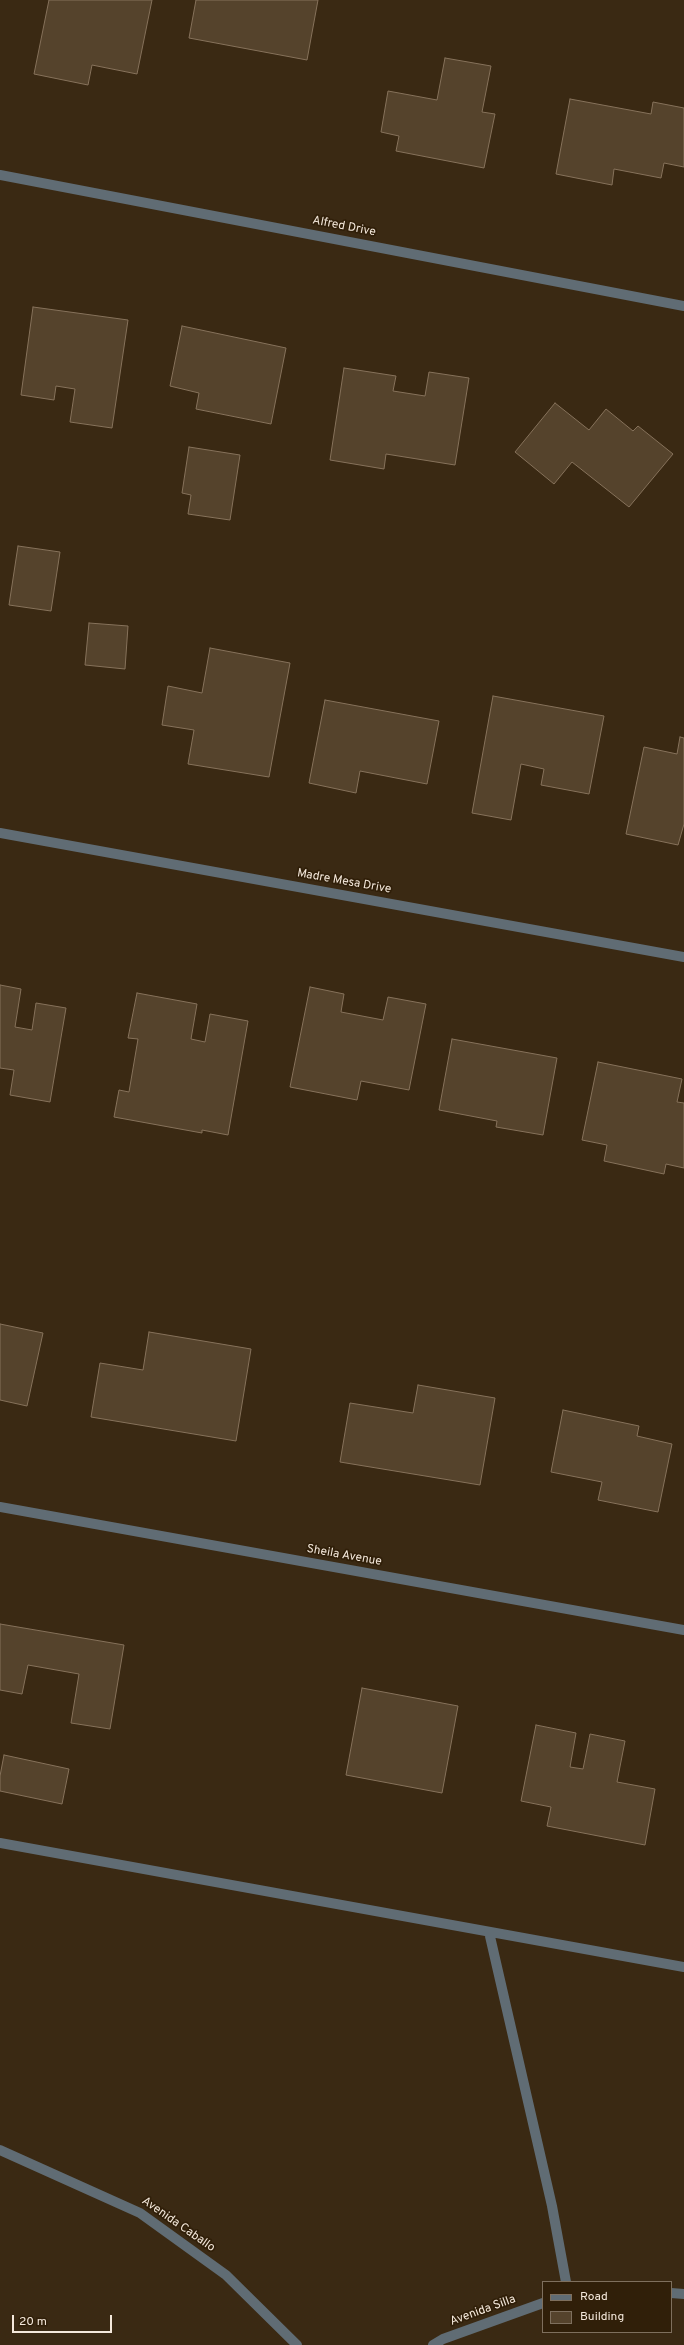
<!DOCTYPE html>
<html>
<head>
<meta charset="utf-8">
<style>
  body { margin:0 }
  #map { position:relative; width:684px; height:2345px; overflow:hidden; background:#3a2913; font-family:Overpass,sans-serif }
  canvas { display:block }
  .legend { position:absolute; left:542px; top:2281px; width:130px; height:52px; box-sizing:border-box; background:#301f09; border:1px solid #7e6f5d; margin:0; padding:5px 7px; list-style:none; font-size:12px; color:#f4e8db }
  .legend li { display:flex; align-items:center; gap:8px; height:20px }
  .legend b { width:20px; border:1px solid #7e6f5d }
  .scale { position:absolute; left:12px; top:2315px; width:100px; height:18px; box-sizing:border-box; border:2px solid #f4e8db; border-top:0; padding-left:5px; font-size:12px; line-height:14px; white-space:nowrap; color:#f4e8db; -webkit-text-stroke:3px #301f09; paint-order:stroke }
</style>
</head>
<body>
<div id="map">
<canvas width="684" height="2345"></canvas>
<ul class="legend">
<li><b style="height:5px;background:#606c74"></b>Road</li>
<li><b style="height:11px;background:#55432c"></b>Building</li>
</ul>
<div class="scale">20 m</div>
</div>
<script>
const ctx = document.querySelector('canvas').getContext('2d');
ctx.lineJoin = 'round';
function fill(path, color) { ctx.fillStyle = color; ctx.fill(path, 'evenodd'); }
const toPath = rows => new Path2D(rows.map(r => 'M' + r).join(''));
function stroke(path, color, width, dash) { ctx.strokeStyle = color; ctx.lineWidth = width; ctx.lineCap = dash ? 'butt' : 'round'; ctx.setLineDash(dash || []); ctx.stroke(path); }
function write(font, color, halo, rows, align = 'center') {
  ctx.font = font + ' Overpass,sans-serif'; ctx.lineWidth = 3.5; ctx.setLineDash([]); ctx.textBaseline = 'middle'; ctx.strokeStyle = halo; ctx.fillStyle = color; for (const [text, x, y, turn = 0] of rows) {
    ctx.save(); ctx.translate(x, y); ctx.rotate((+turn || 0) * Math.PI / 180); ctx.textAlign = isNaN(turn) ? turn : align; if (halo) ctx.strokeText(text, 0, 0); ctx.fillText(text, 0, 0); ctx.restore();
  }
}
const building = toPath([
  [49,0,152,0,137,74,92,65,88,85,34,74,49,0],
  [196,0,318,0,307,60,189,38,196,0],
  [445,58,491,66,482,112,495,114,484,168,396,151,399,136,381,132,388,91,437,100,445,58],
  [570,99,651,114,653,102,684,108,684,167,664,163,661,178,614,169,612,185,556,174,570,99],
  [33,307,128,320,112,428,70,422,75,389,56,386,54,400,21,395,33,307],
  [182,326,286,348,271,424,196,409,199,393,170,386,182,326],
  [344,368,396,376,393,391,425,396,429,372,469,378,455,465,386,454,384,469,330,460,344,368],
  [555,403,589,430,606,409,633,431,638,426,673,454,629,507,572,462,554,484,515,452,555,403],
  [189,447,240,455,230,520,188,514,191,495,182,493,189,447],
  [18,546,60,552,51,611,9,605,18,546],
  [89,623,128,626,125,669,85,665,89,623],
  [210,648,290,663,269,777,188,764,194,730,162,725,168,686,202,693,210,648],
  [493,696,604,716,589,794,541,785,544,769,521,764,511,820,472,813,493,696],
  [325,700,439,721,427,784,360,771,356,793,309,783,325,700],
  [680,737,684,738,684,824,678,845,626,834,644,747,677,754,680,737],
  [0,985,21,989,15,1027,32,1030,36,1003,66,1008,50,1102,10,1095,14,1070,0,1068,0,985],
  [310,987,344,994,341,1012,383,1020,388,997,426,1004,409,1090,361,1081,357,1100,290,1087,310,987],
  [137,993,197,1004,191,1039,205,1042,210,1014,248,1021,228,1135,202,1130,202,1133,114,1117,119,1090,129,1092,138,1039,128,1038,137,993],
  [452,1039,557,1058,543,1135,496,1127,497,1121,439,1110,452,1039],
  [598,1062,682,1079,677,1102,684,1103,684,1168,666,1164,664,1174,604,1161,607,1145,582,1140,598,1062],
  [0,1324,43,1333,27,1406,0,1400,0,1324],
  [149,1332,251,1349,236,1441,91,1417,100,1363,143,1370,149,1332],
  [418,1385,495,1398,480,1485,340,1462,350,1403,413,1413,418,1385],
  [563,1410,639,1426,637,1436,672,1444,658,1512,598,1500,602,1482,551,1472,563,1410],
  [0,1624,124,1645,110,1729,71,1723,79,1674,28,1665,22,1694,0,1690,0,1624],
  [362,1688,458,1706,442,1793,346,1775,362,1688],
  [536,1725,576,1733,570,1767,583,1769,590,1734,625,1741,617,1782,655,1789,645,1845,547,1826,551,1807,521,1801,536,1725],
  [4,1755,69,1769,62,1804,0,1791,0,1776,4,1755]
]);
fill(building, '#55432c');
stroke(building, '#86725b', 1);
stroke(toPath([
  [0,175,684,306],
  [0,833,684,957],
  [0,1507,684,1630],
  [0,1843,684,1967],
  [489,1932,552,2206,566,2282],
  [0,2150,140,2213,226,2275,297,2345],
  [671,2293,684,2294],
  [433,2345,443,2339,543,2303]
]), '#606c74', 10);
write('12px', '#f4e8db', '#301f09', [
  ["Alfred Drive",344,227,11],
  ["Madre Mesa Drive",344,882,10],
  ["Sheila Avenue",344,1556,10],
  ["Avenida Caballo",178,2225,35],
  ["Avenida Silla",483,2311,-20]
]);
</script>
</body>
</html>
